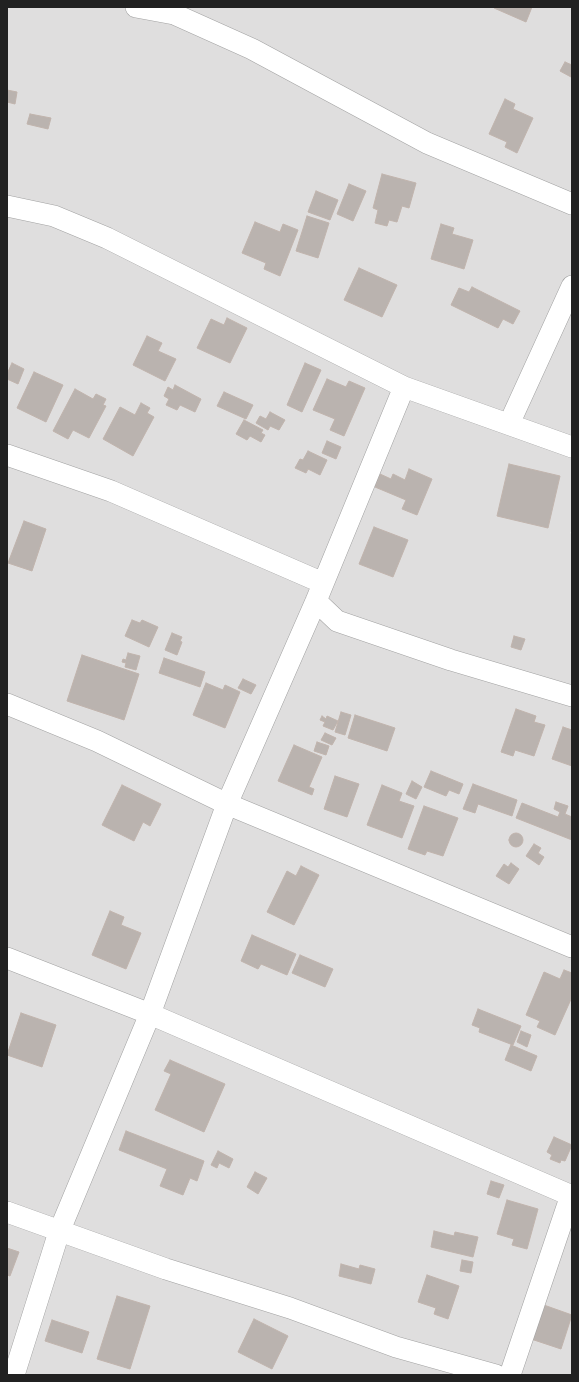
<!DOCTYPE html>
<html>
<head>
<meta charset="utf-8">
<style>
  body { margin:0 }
  #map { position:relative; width:579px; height:1382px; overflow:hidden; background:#f1eee9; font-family:Commissioner,sans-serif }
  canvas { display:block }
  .frame { position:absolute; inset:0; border:8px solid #212121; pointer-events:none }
</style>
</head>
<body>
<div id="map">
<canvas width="579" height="1382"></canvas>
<div class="frame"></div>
</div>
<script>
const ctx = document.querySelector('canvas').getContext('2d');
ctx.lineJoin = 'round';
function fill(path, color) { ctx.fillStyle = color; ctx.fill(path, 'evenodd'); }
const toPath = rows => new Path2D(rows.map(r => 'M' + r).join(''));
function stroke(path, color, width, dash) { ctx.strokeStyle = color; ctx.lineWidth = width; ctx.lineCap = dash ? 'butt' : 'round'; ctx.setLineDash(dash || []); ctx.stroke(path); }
fill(toPath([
  [7,7,572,7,572,530,570,533,572,534,572,1375,7,1375]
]), '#dfdede');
const building = toPath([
  [495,7,532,7,526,22,494,8,495,7],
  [565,62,572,65,571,77,560,71,565,62],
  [7,90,17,92,15,104,7,102,7,90],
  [505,99,515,104,513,109,533,118,517,153,505,147,507,142,489,134,505,99],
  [30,114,51,118,48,129,27,124,30,114],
  [382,174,416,183,409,208,402,206,397,222,389,220,387,226,375,223,378,210,373,208,382,174],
  [349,184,366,191,353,221,337,214,349,184],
  [316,191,338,200,330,220,308,212,316,191],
  [307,216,329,223,318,258,296,251,307,216],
  [255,222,280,232,283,224,298,230,280,276,264,269,266,263,242,253,255,222],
  [441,224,454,228,452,234,473,240,464,269,431,259,441,224],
  [359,268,397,285,382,317,344,300,359,268],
  [472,287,520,311,513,324,503,319,498,328,451,305,459,288,469,292,472,287],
  [227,318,247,328,230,363,197,348,211,319,224,325,227,318],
  [147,336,162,343,158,351,176,359,165,381,133,365,147,336],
  [12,363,24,369,18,384,7,379,7,374,12,363],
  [305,363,321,370,302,412,287,405,305,363],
  [34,372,63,385,46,422,17,408,34,372],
  [327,379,346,387,349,381,365,388,344,436,330,430,335,419,313,410,327,379],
  [175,385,201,399,195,412,180,405,177,410,166,405,169,399,164,396,168,387,173,390,175,385],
  [75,389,93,399,96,394,106,399,103,405,106,406,89,438,73,430,68,439,53,431,75,389],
  [224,392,253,405,246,419,217,406,224,392],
  [141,403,150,408,147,413,154,417,133,456,103,439,120,407,135,415,141,403],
  [270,412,285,420,279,430,270,426,268,430,256,423,260,416,266,419,270,412],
  [244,420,263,430,261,433,265,435,261,442,250,436,247,440,236,434,244,420],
  [327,441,341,447,336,459,322,453,327,441],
  [308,451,327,460,320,475,308,469,306,473,295,468,300,459,303,460,308,451],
  [509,464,560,476,548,528,497,516,509,464],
  [409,469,432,479,417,515,402,509,406,500,375,487,380,474,391,479,393,474,405,480,409,469],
  [24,521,46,529,32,571,8,563,24,521],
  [374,527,408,540,393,577,359,564,374,527],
  [132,620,140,623,142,620,158,627,149,647,125,636,132,620],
  [172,633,182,637,180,641,182,642,177,655,165,650,172,633],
  [514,636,525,639,521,650,511,647,514,636],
  [128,653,140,656,136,670,125,667,126,663,122,662,123,659,126,660,128,653],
  [82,655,139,674,124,720,67,701,82,655],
  [164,658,205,672,200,687,159,673,164,658],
  [243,679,256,685,251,694,238,688,243,679],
  [206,683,223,690,225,685,240,692,225,728,193,715,206,683],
  [516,709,536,716,534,722,545,725,534,756,515,750,513,756,501,752,516,709],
  [341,712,351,715,345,735,335,732,341,712],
  [355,715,395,728,387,751,348,738,355,715],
  [322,716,326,719,327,716,338,721,333,730,323,726,325,722,320,720,322,716],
  [563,727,572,730,572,766,552,759,563,727],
  [325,733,336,738,332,745,321,740,325,733],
  [317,742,329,746,326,755,314,751,317,742],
  [294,745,322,757,309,787,314,789,312,795,278,781,294,745],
  [431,771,463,784,459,794,449,790,446,796,424,787,431,771],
  [335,776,359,784,347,817,324,809,335,776],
  [412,781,422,787,416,799,406,794,412,781],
  [473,784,517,800,512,816,478,804,475,813,463,809,473,784],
  [122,785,161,804,150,826,143,822,134,841,102,825,122,785],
  [382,785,402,793,399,801,414,806,402,838,367,825,382,785],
  [556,802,568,806,565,814,572,817,572,840,516,818,522,803,558,817,560,812,554,809,556,802],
  [424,806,458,818,443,856,427,851,425,855,408,849,424,806],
  '509 840a7 7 0 1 1 14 0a7 7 0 1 1-14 0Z',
  [534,844,541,848,538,853,544,857,539,865,526,856,534,844],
  [511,863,519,869,509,884,496,876,504,864,508,867,511,863],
  [301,866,319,875,294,925,267,912,287,871,296,876,301,866],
  [110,911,124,917,121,925,141,933,126,969,92,955,110,911],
  [252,935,296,954,287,975,261,964,258,969,241,961,252,935],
  [300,955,333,969,325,987,292,973,300,955],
  [564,970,572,973,572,997,555,1035,537,1027,540,1021,526,1015,544,972,560,979,564,970],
  [478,1009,521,1026,513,1045,479,1032,480,1028,472,1025,478,1009],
  [21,1013,56,1025,42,1067,7,1055,21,1013],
  [521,1031,531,1035,527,1047,517,1042,521,1031],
  [511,1045,537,1056,531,1071,505,1060,511,1045],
  [170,1060,225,1084,204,1132,155,1110,171,1074,164,1071,170,1060],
  [126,1131,204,1161,197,1181,190,1178,183,1195,160,1186,167,1169,119,1150,126,1131],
  [554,1137,572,1145,565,1161,561,1160,560,1163,550,1159,552,1155,547,1152,554,1137],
  [218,1151,233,1159,229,1168,219,1163,217,1168,211,1165,218,1151],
  [255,1172,267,1178,258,1194,247,1187,255,1172],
  [491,1181,504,1185,499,1198,487,1194,491,1181],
  [507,1200,538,1209,527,1249,512,1245,514,1239,497,1234,507,1200],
  [434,1231,454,1236,455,1232,478,1237,473,1257,431,1247,434,1231],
  [7,1248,19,1252,10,1276,7,1275,7,1248],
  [462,1260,473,1262,471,1273,460,1271,462,1260],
  [341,1264,359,1269,360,1265,375,1269,371,1284,339,1276,341,1264],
  [427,1275,459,1286,448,1319,434,1314,436,1308,418,1302,427,1275],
  [117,1296,150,1306,130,1369,97,1359,117,1296],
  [541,1304,572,1315,561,1349,528,1338,541,1304],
  [254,1319,288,1336,272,1369,238,1352,254,1319],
  [52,1320,89,1332,82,1353,45,1341,52,1320]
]);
fill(building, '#bab3af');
stroke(building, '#c1b4ad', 1);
const minor = toPath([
  [136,7,174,14,252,49,427,143,572,204],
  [7,206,54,216,107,238,404,387,572,447],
  [509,424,572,286],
  [7,455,111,491,323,583],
  [316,601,337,621,451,660,572,696],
  [7,704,97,741,227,804,572,947],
  [7,958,150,1014,572,1196],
  [7,1212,166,1269,290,1308,396,1347,496,1375],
  [14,1375,59,1232,150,1014,227,804,316,601,404,387],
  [510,1375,571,1195]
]);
stroke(minor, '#a2a2a2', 22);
stroke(minor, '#fff', 21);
</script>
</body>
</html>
